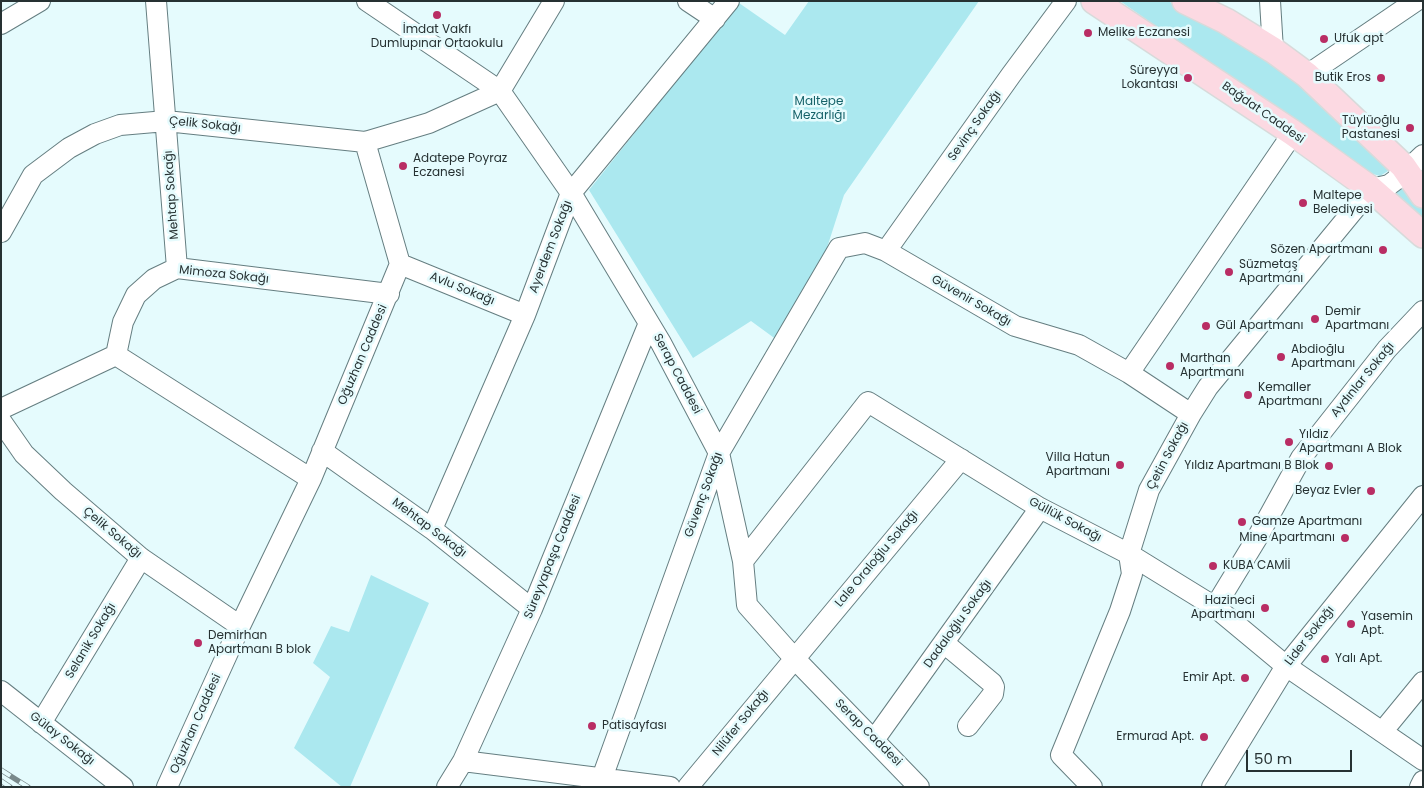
<!DOCTYPE html>
<html>
<head>
<meta charset="utf-8">
<style>
  body { margin:0 }
  #map { position:relative; width:1424px; height:788px; overflow:hidden; background:#e5fbfd; font-family:Poppins,sans-serif }
  canvas { display:block }
  .frame { position:absolute; inset:0; border:2px solid #263132; pointer-events:none }
  .scale { position:absolute; left:1246px; top:750px; width:106px; height:22px; box-sizing:border-box; border:2px solid #263132; border-top:0; padding-left:6px; font-size:15px; line-height:18px; white-space:nowrap; color:#263132; -webkit-text-stroke:4px #e5fbfd; paint-order:stroke }
</style>
</head>
<body>
<div id="map">
<canvas width="1424" height="788"></canvas>
<div class="frame"></div>
<div class="scale">50 m</div>
</div>
<script>
const ctx = document.querySelector('canvas').getContext('2d');
ctx.lineJoin = 'round';
function fill(path, color) { ctx.fillStyle = color; ctx.fill(path, 'evenodd'); }
const toPath = rows => new Path2D(rows.map(r => 'M' + r).join(''));
function stroke(path, color, width, dash) { ctx.strokeStyle = color; ctx.lineWidth = width; ctx.lineCap = dash ? 'butt' : 'round'; ctx.setLineDash(dash || []); ctx.stroke(path); }
function write(font, color, halo, rows, align = 'center') {
  ctx.font = font + ' Poppins,sans-serif'; ctx.lineWidth = 5; ctx.setLineDash([]); ctx.textBaseline = 'middle'; ctx.strokeStyle = halo; ctx.fillStyle = color; for (const [text, x, y, turn = 0] of rows) {
    ctx.save(); ctx.translate(x, y); ctx.rotate((+turn || 0) * Math.PI / 180); ctx.textAlign = isNaN(turn) ? turn : align; if (halo) ctx.strokeText(text, 0, 0); ctx.fillText(text, 0, 0); ctx.restore();
  }
}
fill(toPath([
  [809,1,979,1,844,195,824,257,777,340,751,321,693,358,589,190,739,3,785,35],
  [1120,1,1168,1,1250,43,1286,68,1387,162,1388,171,1380,176,1366,172,1277,107,1197,55],
  [1404,182,1423,207,1423,223,1392,196,1400,189],
  [371,575,429,603,350,787,342,787,294,748,330,677,313,663,331,626,349,632]
]), '#abe8ef');
const minor = toPath([
  [156,1,177,268],
  [367,1,500,91,571,193,661,343,719,453,743,561,747,605,794,658,919,787],
  [688,1,715,19],
  [1270,1,1273,50],
  [1,24,40,1],
  [1307,75,1416,1],
  [1406,171,1423,155],
  [1,232,33,175,69,148,95,134,120,125,166,121,365,142,429,123,500,91,554,1],
  [886,251,1011,75,1066,1],
  [400,264,525,315],
  [116,355,311,479],
  [1129,373,1293,133],
  [1,409,116,355,123,322,136,295,154,279,177,268,389,294],
  [1,421,24,454,63,491,141,558,240,626],
  [322,451,432,529,532,609],
  [432,529,525,315,571,193,729,1],
  [743,561,868,402,1040,508,1129,554,1215,607,1286,666,1423,760],
  [1215,607,1257,538,1301,458,1387,349,1423,311],
  [944,643,992,683,994,687,993,694,968,726],
  [1,691,123,787],
  [41,723,141,558],
  [1382,732,1423,682],
  [874,740,1040,508],
  [463,761,670,787],
  [602,778,719,453,839,248,865,243,886,251,1015,326,1079,345,1129,373,1191,414],
  [167,787,240,626,311,479,400,264,365,142],
  [447,787,463,761,532,609,649,323],
  [688,787,961,459],
  [1092,787,1061,755,1120,611,1132,574,1129,554,1149,490,1191,414,1208,387,1371,189,1389,185,1397,179,1403,166],
  [1212,787,1286,666,1423,496],
  [1420,787,1423,781]
]);
const major = toPath([
  [1094,1,1293,133,1371,189,1423,235],
  [1185,1,1226,21,1273,50,1307,75,1403,166,1423,195]
]);
stroke(minor, '#657e81', 22);
stroke(major, '#d8dada', 28);
stroke(minor, '#fff', 20);
stroke(major, '#fcd9e2', 25);
const rail = toPath([
  [1,770,28,787],
  [1,781,10,787]
]);
stroke(rail, '#79898b', 5.5);
stroke(rail, '#e5fbfd', 4, [11]);
for (const [x, y, r, color] of [
  [437,15,5,"#b92d64"],
  [1088,33,5,"#b92d64"],
  [1324,39,5,"#b92d64"],
  [1188,78,5,"#b92d64"],
  [1381,78,5,"#b92d64"],
  [1410,128,5,"#b92d64"],
  [403,166,5,"#b92d64"],
  [1303,203,5,"#b92d64"],
  [1383,250,5,"#b92d64"],
  [1229,272,5,"#b92d64"],
  [1315,319,5,"#b92d64"],
  [1206,326,5,"#b92d64"],
  [1281,357,5,"#b92d64"],
  [1170,366,5,"#b92d64"],
  [1248,395,5,"#b92d64"],
  [1289,442,5,"#b92d64"],
  [1120,465,5,"#b92d64"],
  [1329,466,5,"#b92d64"],
  [1371,491,5,"#b92d64"],
  [1242,522,5,"#b92d64"],
  [1345,538,5,"#b92d64"],
  [1213,566,5,"#b92d64"],
  [1265,608,5,"#b92d64"],
  [1351,624,5,"#b92d64"],
  [198,643,5,"#b92d64"],
  [1325,659,5,"#b92d64"],
  [1245,678,5,"#b92d64"],
  [592,726,5,"#b92d64"],
  [1204,737,5,"#b92d64"]
]) { const dot = new Path2D(); dot.arc(x, y, r, 0, 2 * Math.PI); ctx.fillStyle = color; ctx.fill(dot); stroke(dot, '#e5fbfd', 2); }
write('12px', '#263132', '#e5fbfd', [
  ["İmdat Vakfı",437,30,"center"],
  ["Dumlupınar Ortaokulu",437,44,"center"],
  ["Melike Eczanesi",1098,33],
  ["Ufuk apt",1334,39],
  ["Süreyya",1178,71,"right"],
  ["Lokantası",1178,85,"right"],
  ["Butik Eros",1371,78,"right"],
  ["Tüylüoğlu",1400,121,"right"],
  ["Pastanesi",1400,135,"right"],
  ["Adatepe Poyraz",413,159],
  ["Eczanesi",413,173],
  ["Maltepe",1313,196],
  ["Belediyesi",1313,210],
  ["Sözen Apartmanı",1373,250,"right"],
  ["Süzmetaş",1239,265],
  ["Apartmanı",1239,279],
  ["Demir",1325,312],
  ["Apartmanı",1325,326],
  ["Gül Apartmanı",1216,326],
  ["Abdioğlu",1291,350],
  ["Apartmanı",1291,364],
  ["Marthan",1180,359],
  ["Apartmanı",1180,373],
  ["Kemaller",1258,388],
  ["Apartmanı",1258,402],
  ["Yıldız",1299,435],
  ["Apartmanı A Blok",1299,449],
  ["Villa Hatun",1110,458,"right"],
  ["Apartmanı",1110,472,"right"],
  ["Yıldız Apartmanı B Blok",1319,466,"right"],
  ["Beyaz Evler",1361,491,"right"],
  ["Gamze Apartmanı",1252,522],
  ["Mine Apartmanı",1335,538,"right"],
  ["KUBA CAMİİ",1223,566],
  ["Hazineci",1255,601,"right"],
  ["Apartmanı",1255,615,"right"],
  ["Yasemin",1361,617],
  ["Apt.",1361,631],
  ["Demirhan",208,636],
  ["Apartmanı B blok",208,650],
  ["Yalı Apt.",1335,659],
  ["Emir Apt.",1235,678,"right"],
  ["Patisayfası",602,726],
  ["Ermurad Apt.",1194,737,"right"]
], 'left');
write('12px', '#166269', '#e5fbfd', [
  ["Maltepe",819,102],
  ["Mezarlığı",819,116]
]);
write('12px', '#263132', '#e5fbfd', [
  ["Bağdat Caddesi",1263,113,35],
  ["Çelik Sokağı",205,125,6],
  ["Sevinç Sokağı",975,126,-55],
  ["Mehtap Sokağı",172,195,-94],
  ["Ayerdem Sokağı",551,247,-69],
  ["Mimoza Sokağı",224,275,6],
  ["Avlu Sokağı",462,289,22],
  ["Güvenir Sokağı",971,301,30],
  ["Oğuzhan Caddesi",363,355,-67],
  ["Serap Caddesi",677,374,62],
  ["Aydınlar Sokağı",1363,380,-51],
  ["Çetin Sokağı",1168,456,-62],
  ["Güvenç Sokağı",704,495,-70],
  ["Güllük Sokağı",1065,520,28],
  ["Mehtap Sokağı",429,528,37],
  ["Çelik Sokağı",112,533,40],
  ["Süreyyapaşa Caddesi",553,557,-68],
  ["Lale Oraloğlu Sokağı",877,559,-50],
  ["Dadaloğlu Sokağı",958,624,-54],
  ["Lider Sokağı",1310,636,-52],
  ["Selanik Sokağı",91,641,-59],
  ["Nilüfer Sokağı",741,723,-51],
  ["Oğuzhan Caddesi",196,724,-66],
  ["Serap Caddesi",868,733,45],
  ["Gülay Sokağı",62,739,38]
]);
</script>
</body>
</html>
